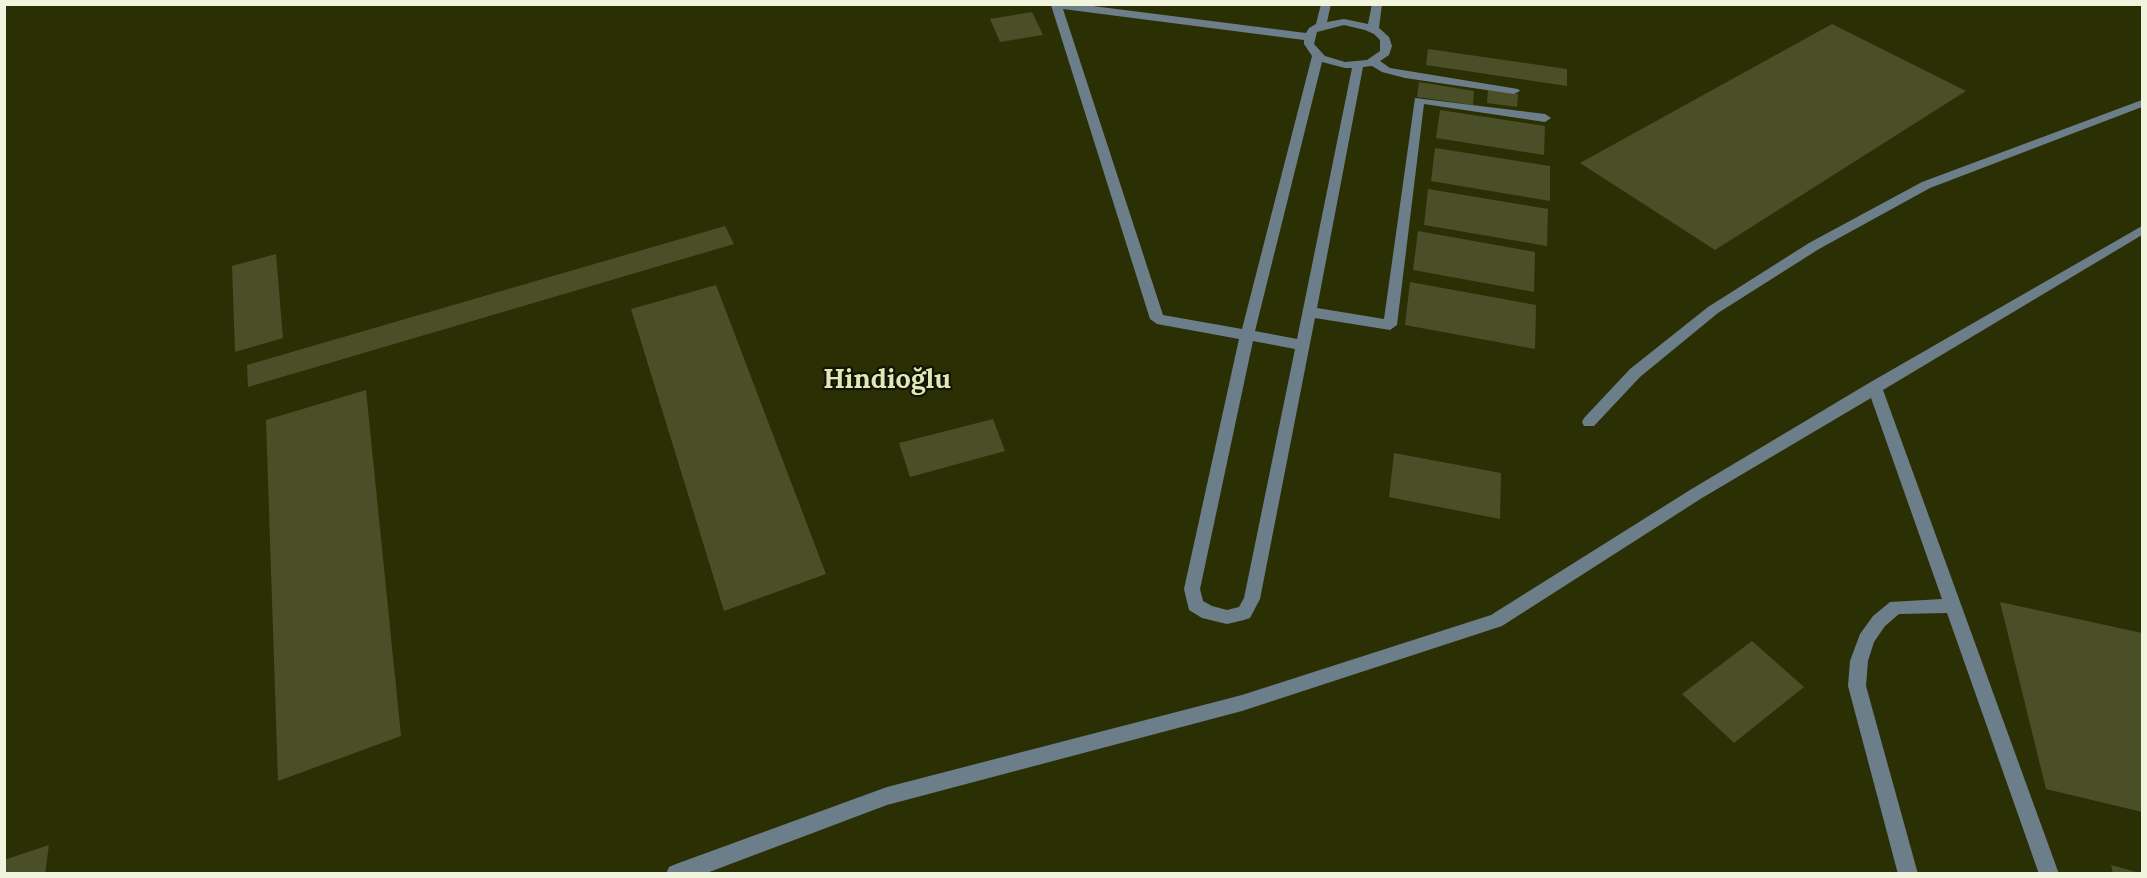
<!DOCTYPE html>
<html>
<head>
<meta charset="utf-8">
<style>
  body { margin:0 }
  #map { position:relative; width:2147px; height:878px; overflow:hidden; background:#2b2f04; font-family:Lora,serif }
  canvas { display:block }
  .frame { position:absolute; inset:0; border:6px solid #f2f5de; pointer-events:none }
</style>
</head>
<body>
<div id="map">
<canvas width="2147" height="878"></canvas>
<div class="frame"></div>
</div>
<script>
const ctx = document.querySelector('canvas').getContext('2d');
ctx.lineJoin = 'round';
function fill(path, color) { ctx.fillStyle = color; ctx.fill(path, 'evenodd'); }
const toPath = rows => new Path2D(rows.map(r => 'M' + r).join(''));
function write(font, color, halo, rows, align = 'center') {
  ctx.font = font + ' Lora,serif'; ctx.lineWidth = 4.5; ctx.setLineDash([]); ctx.textBaseline = 'middle'; ctx.strokeStyle = halo; ctx.fillStyle = color; for (const [text, x, y, turn = 0] of rows) {
    ctx.save(); ctx.translate(x, y); ctx.rotate((+turn || 0) * Math.PI / 180); ctx.textAlign = isNaN(turn) ? turn : align; if (halo) ctx.strokeText(text, 0, 0); ctx.fillText(text, 0, 0); ctx.restore();
  }
}
fill(toPath([
  [1032,12,1043,35,1000,42,990,19],
  [1832,24,1966,91,1715,250,1580,163],
  [1428,49,1567,69,1567,86,1426,65],
  [1419,82,1474,91,1473,105,1417,97],
  [1488,90,1518,94,1517,107,1487,103],
  [1440,110,1545,126,1544,155,1436,138],
  [1435,148,1550,166,1550,201,1431,181],
  [1428,189,1548,209,1547,246,1424,225],
  [725,226,734,244,248,387,247,365],
  [1418,231,1535,252,1534,292,1413,270],
  [276,254,283,338,235,352,232,266],
  [1410,282,1536,305,1535,349,1405,325],
  [716,285,826,574,724,611,631,309],
  [366,390,401,736,278,781,266,420],
  [993,419,1005,451,910,477,899,443],
  [1394,453,1501,473,1500,519,1389,497],
  [2000,602,2142,633,2142,812,2046,789],
  [1752,641,1804,687,1734,743,1682,694],
  [49,845,45,874,4,874,4,860],
  [2111,865,2140,873,2140,874,2113,874]
]), '#4b4f27');
fill(toPath([
  [1077,4,1306,33,1309,28,1316,24,1321,4,1331,4,1327,22,1344,19,1368,24,1372,4,1382,4,1379,28,1389,37,1392,46,1389,55,1380,61,1390,68,1518,89,1520,91,1514,94,1405,78,1382,72,1372,66,1363,67,1317,308,1384,319,1415,98,1545,114,1551,118,1545,122,1424,104,1397,325,1390,330,1315,318,1260,599,1250,618,1244,620,1227,624,1202,618,1189,610,1184,589,1239,339,1157,324,1150,319,1051,5,1077,4],
  [1063,9,1304,40,1304,44,1312,56,1242,329,1163,315,1063,9],
  [1344,25,1365,30,1374,34,1380,40,1380,51,1367,60,1345,62,1325,56,1314,44,1317,32,1344,25],
  [1322,62,1345,68,1352,68,1297,339,1255,331,1322,62],
  [1253,341,1295,349,1244,598,1239,607,1227,610,1212,606,1203,601,1200,589,1253,341],
  [2142,100,2142,107,1930,188,1819,249,1718,313,1640,377,1594,426,1584,426,1582,422,1584,418,1630,369,1708,307,1809,243,1922,182,2142,100],
  [2142,226,2142,235,1883,390,2059,874,2039,874,1947,613,1899,614,1885,626,1874,642,1868,661,1866,686,1918,874,1898,874,1848,686,1850,661,1860,634,1873,616,1890,602,1942,599,1871,398,1702,498,1502,626,1242,711,887,805,704,874,666,874,669,867,676,864,887,787,1242,695,1491,615,1690,490,1869,383,2142,226]
]), '#6c7e89');
write('bold 27px', '#e1e7b9', '#141605', [
  ["Hindioğlu",887,380]
]);
</script>
</body>
</html>
